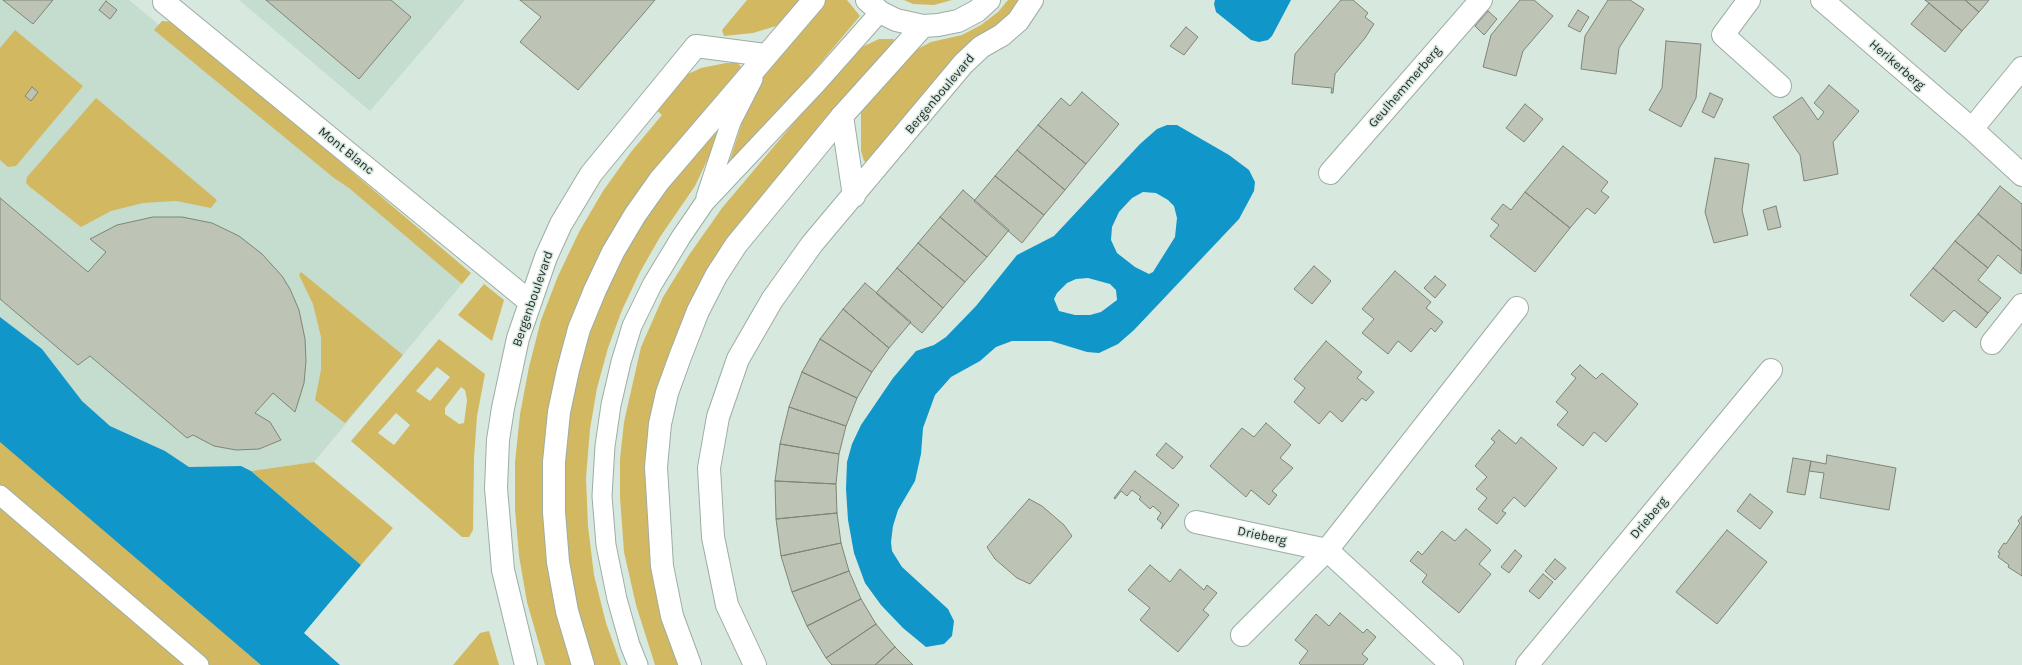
<!DOCTYPE html>
<html>
<head>
<meta charset="utf-8">
<style>
  body { margin:0 }
  canvas { display:block; background:#d7e8df }
</style>
</head>
<body>
<canvas width="2022" height="665"></canvas>
<script>
const ctx = document.querySelector('canvas').getContext('2d');
ctx.lineJoin = 'round';
function fill(path, color) { ctx.fillStyle = color; ctx.fill(path, 'evenodd'); }
const toPath = rows => new Path2D(rows.map(r => 'M' + r).join(''));
function stroke(path, color, width, dash) { ctx.strokeStyle = color; ctx.lineWidth = width; ctx.lineCap = dash ? 'butt' : 'round'; ctx.setLineDash(dash || []); ctx.stroke(path); }
function write(font, color, halo, rows, align = 'center') {
  ctx.font = font + ' Karla,sans-serif'; ctx.lineWidth = 3; ctx.setLineDash([]); ctx.textBaseline = 'middle'; ctx.strokeStyle = halo; ctx.fillStyle = color; for (const [text, x, y, turn = 0] of rows) {
    ctx.save(); ctx.translate(x, y); ctx.rotate((+turn || 0) * Math.PI / 180); ctx.textAlign = isNaN(turn) ? turn : align; if (halo) ctx.strokeText(text, 0, 0); ctx.fillText(text, 0, 0); ctx.restore();
  }
}
fill(toPath([
  [0,0,129,0,466,279,314,462,251,471,241,466,189,467,165,451,110,426,82,401,42,349,0,317],
  [239,0,465,0,370,111]
]), '#c4ddcf');
fill(toPath([
  [747,0,800,0,776,26,753,33,724,36,722,30],
  [823,0,847,0,860,16,737,162,731,162,730,160,747,107,761,77],
  [904,0,952,0,934,5,913,4],
  [1008,0,1021,0,1013,11,868,163,864,161,861,151,861,108,912,52,931,42,962,35,981,25,998,12],
  [162,21,176,22,471,273,462,284,349,188,334,178,154,30],
  [15,30,83,86,16,166,8,167,0,160,0,48],
  [879,39,894,39,893,44,817,131,664,371,645,474,659,597,679,665,655,665,636,605,624,552,620,498,620,459,624,422,641,347,663,297,689,255,722,208,835,74,858,49],
  [726,63,738,63,741,67,651,174,604,247,543,512,573,665,545,665,527,602,519,556,515,509,515,462,520,414,529,367,541,320,558,276,579,232,603,191,631,152,662,115,655,109,677,83,688,74,701,68],
  [96,98,217,200,211,208,176,201,143,203,111,211,81,227,30,187,26,183,27,177],
  [715,132,717,134,711,152,695,186,660,237,640,272,622,310,608,348,597,388,590,429,586,478,588,526,594,575,606,623,621,665,594,665,577,609,568,560,564,511,564,462,569,413,578,373,589,333,604,294,622,257,643,221,667,187],
  [301,272,403,355,345,423,315,400,321,370,321,337,313,304,299,275],
  [484,284,504,300,492,341,458,315],
  [439,339,485,374,477,416,474,458,473,530,469,537,462,537,351,441],
  [437,367,450,377,430,401,416,391],
  [461,387,465,390,467,400,464,423,459,424,445,414,445,408],
  [396,413,410,425,394,445,378,433],
  [0,420,288,665,0,665],
  [314,462,393,528,361,565,251,471],
  [489,631,499,665,453,665,480,633]
]), '#d3b862');
fill(toPath([
  [1215,0,1291,0,1272,36,1268,40,1259,42,1251,40,1216,12,1214,4],
  [1167,125,1177,125,1229,155,1249,170,1255,182,1254,191,1239,219,1134,330,1118,344,1099,353,1087,352,1051,341,1012,341,996,347,980,361,951,377,935,395,923,428,921,454,915,481,898,510,893,526,891,542,892,551,902,567,948,609,954,621,952,636,944,644,926,647,903,628,881,605,865,583,854,553,848,520,846,489,847,462,852,444,861,425,893,378,916,351,934,345,946,337,976,306,1017,255,1054,236,1140,144,1157,129],
  [1143,192,1156,193,1168,200,1174,206,1177,218,1175,237,1153,272,1149,274,1135,267,1117,253,1111,240,1112,227,1119,212,1132,198],
  [1088,278,1110,284,1116,290,1117,300,1101,312,1090,315,1075,315,1059,311,1054,299,1057,293,1067,283,1076,279],
  [0,317,42,349,82,401,110,426,165,451,189,467,241,466,251,471,361,565,304,633,340,665,261,665,0,442]
]), '#1096c8');
const building = toPath([
  [3,0,53,0,33,24,3,0],
  [266,0,391,0,411,17,359,79,266,0],
  [520,0,655,0,578,90,520,42,541,17,520,0],
  [1341,0,1353,0,1368,13,1365,17,1374,24,1365,38,1335,74,1333,93,1331,93,1332,88,1292,84,1295,54,1341,0],
  [1520,0,1534,0,1553,16,1523,51,1516,76,1483,67,1491,35,1520,0],
  [1608,0,1630,0,1644,9,1619,48,1616,74,1581,69,1585,36,1608,0],
  [1925,0,1965,0,1979,12,1962,31,1925,0],
  [1965,0,1989,0,1979,12,1965,0],
  [106,1,117,10,110,19,99,10,106,1],
  [1929,3,1962,31,1945,52,1911,24,1929,3],
  [1578,10,1589,17,1580,32,1568,26,1578,10],
  [1488,11,1497,19,1484,35,1475,26,1488,11],
  [1186,27,1198,37,1184,55,1170,46,1186,27],
  [1666,41,1701,44,1696,98,1681,127,1649,110,1662,88,1666,41],
  [1829,85,1859,111,1833,142,1838,174,1804,181,1800,155,1773,117,1802,97,1818,120,1824,112,1814,103,1829,85],
  [32,87,38,92,31,101,25,96,32,87],
  [1082,92,1119,124,1086,164,1038,125,1061,98,1070,106,1082,92],
  [1710,93,1723,99,1714,118,1702,112,1710,93],
  [1525,104,1543,119,1524,142,1506,128,1525,104],
  [1038,125,1086,164,1065,190,1017,150,1038,125],
  [1563,146,1608,182,1601,191,1609,197,1595,214,1587,208,1570,228,1525,192,1563,146],
  [1017,150,1065,190,1044,215,995,176,1017,150],
  [1715,158,1749,164,1742,210,1748,235,1714,243,1705,212,1715,158],
  [995,176,1044,215,1022,243,974,201,995,176],
  [2000,186,2022,204,2022,251,1978,214,2000,186],
  [963,190,1009,230,987,257,940,217,963,190],
  [1525,192,1570,228,1535,272,1490,236,1499,225,1491,219,1503,204,1511,210,1525,192],
  [0,198,88,272,106,252,90,239,117,225,153,217,182,217,212,223,239,236,262,254,282,276,290,289,299,310,305,339,306,361,304,383,295,412,273,393,255,413,270,422,281,440,259,449,236,450,214,446,193,435,187,438,90,356,78,365,0,299,0,198],
  [1776,206,1781,227,1768,230,1763,210,1776,206],
  [1978,214,2022,251,2021,274,1998,255,1988,268,1955,241,1978,214],
  [940,217,987,257,965,282,918,243,940,217],
  [1955,241,1988,268,1978,280,2001,298,1988,313,1933,268,1955,241],
  [918,243,965,282,943,308,897,268,918,243],
  [1314,266,1331,281,1312,304,1294,289,1314,266],
  [897,268,943,308,922,333,876,293,897,268],
  [1933,268,1988,313,1976,328,1954,310,1943,322,1910,295,1933,268],
  [1395,271,1431,302,1426,308,1443,322,1435,332,1431,328,1411,352,1398,341,1388,354,1362,333,1374,319,1362,309,1395,271],
  [1435,276,1446,285,1435,298,1424,288,1435,276],
  [865,283,911,322,889,348,843,309,865,283],
  [843,309,889,348,872,372,820,339,843,309],
  [820,339,872,372,857,398,802,372,820,339],
  [1326,341,1362,372,1357,378,1374,392,1366,401,1362,398,1342,422,1330,411,1319,424,1294,402,1305,388,1294,379,1326,341],
  [1580,365,1596,379,1602,373,1638,404,1606,442,1594,432,1583,446,1557,425,1568,412,1556,402,1576,378,1571,374,1580,365],
  [802,372,857,398,846,426,789,407,802,372],
  [789,407,846,426,839,454,780,444,789,407],
  [1266,423,1291,445,1280,458,1293,468,1272,491,1277,495,1269,505,1251,490,1246,497,1210,466,1242,428,1254,437,1266,423],
  [1499,430,1516,444,1521,437,1557,468,1525,507,1514,497,1502,511,1506,513,1497,524,1478,509,1487,498,1476,489,1487,477,1475,466,1495,442,1491,439,1499,430],
  [1166,443,1183,457,1173,469,1156,455,1166,443],
  [780,444,839,454,836,484,775,481,780,444],
  [1827,455,1896,468,1889,510,1820,498,1824,473,1809,471,1811,461,1826,464,1827,455],
  [1793,458,1811,461,1805,495,1787,492,1793,458],
  [1135,471,1179,505,1161,529,1163,524,1157,519,1161,513,1153,506,1150,509,1139,499,1141,497,1132,490,1127,496,1121,491,1115,499,1114,498,1135,471],
  [775,481,836,484,837,513,776,519,775,481],
  [1750,494,1773,512,1760,529,1737,511,1750,494],
  [1029,499,1042,506,1064,525,1072,536,1030,584,1017,578,995,559,987,547,1029,499],
  [837,513,841,543,781,556,776,519,837,513],
  [2022,516,2022,576,2008,567,2009,565,1998,557,2000,553,1998,552,2004,543,2006,544,2020,523,2018,521,2022,516],
  [1466,529,1491,550,1479,564,1491,574,1459,613,1422,582,1427,575,1410,561,1418,551,1422,555,1442,531,1455,541,1466,529],
  [1727,530,1767,562,1717,624,1676,592,1727,530],
  [841,543,849,571,792,592,781,556,841,543],
  [1515,550,1522,556,1509,573,1501,567,1515,550],
  [1555,559,1566,568,1555,580,1545,571,1555,559],
  [1150,565,1170,582,1180,569,1204,590,1207,585,1217,593,1203,610,1209,615,1178,652,1140,620,1150,608,1128,590,1150,565],
  [849,571,861,599,807,626,792,592,849,571],
  [1543,574,1553,582,1539,599,1529,591,1543,574],
  [861,599,876,624,826,658,807,626,861,599],
  [1340,613,1363,633,1367,629,1376,637,1362,654,1368,659,1363,665,1301,665,1299,663,1308,651,1295,640,1316,614,1329,626,1340,613],
  [876,624,895,647,875,665,832,665,826,658,876,624],
  [895,647,913,665,875,665,895,647]
]);
fill(building, '#bdc4b5');
stroke(building, '#7f8577', 1);
const lane = toPath([
  [706,197,731,122,753,79],
  [0,495,199,665],
  [638,665,630,645,617,599,606,545,602,496,605,446,611,405,621,362,632,326,652,285,681,237,705,202,817,83,880,12]
]);
const street = toPath([
  [166,0,164,2,530,302],
  [1749,0,1723,35,1780,86],
  [1822,0,1972,129],
  [2022,68,1972,129,2022,175],
  [842,116,854,196],
  [1330,173,1481,0],
  [1992,343,2022,305],
  [1196,522,1327,550,1452,665],
  [1242,635,1327,550,1517,308],
  [526,665,503,570,496,488,498,440,503,408,518,338,546,257,561,224,591,174,696,46,765,55],
  [755,665,727,605,713,537,709,468,718,417,738,359,772,300,812,244,963,64,981,47,1002,35,1018,21,1032,0],
  [1527,665,1771,370]
]);
const secondary = toPath([
  [867,0,880,12,896,20,923,26,938,25,958,21,977,11,989,0],
  [583,665,567,611,558,562,554,512,554,462,559,412,568,370,579,329,595,290,613,252,635,215,659,181,814,0],
  [690,665,672,616,662,566,656,467,660,424,667,393,680,357,698,311,716,276,736,245,842,116,923,26]
]);
stroke(lane, '#9dada4', 21);
stroke(street, '#9dada4', 24);
stroke(secondary, '#9dada4', 24);
stroke(lane, '#fff', 19);
stroke(street, '#fff', 22);
stroke(secondary, '#fff', 22);
write('13px', '#262d29', '#d7e8df', [
  ["Herikerberg",1897,65,41],
  ["Geulhemmerberg",1405,87,-49],
  ["Bergenboulevard",940,94,-50],
  ["Mont Blanc",346,151,39],
  ["Bergenboulevard",533,299,-71],
  ["Drieberg",1649,518,-50],
  ["Drieberg",1262,536,12]
]);
</script>
</body>
</html>
